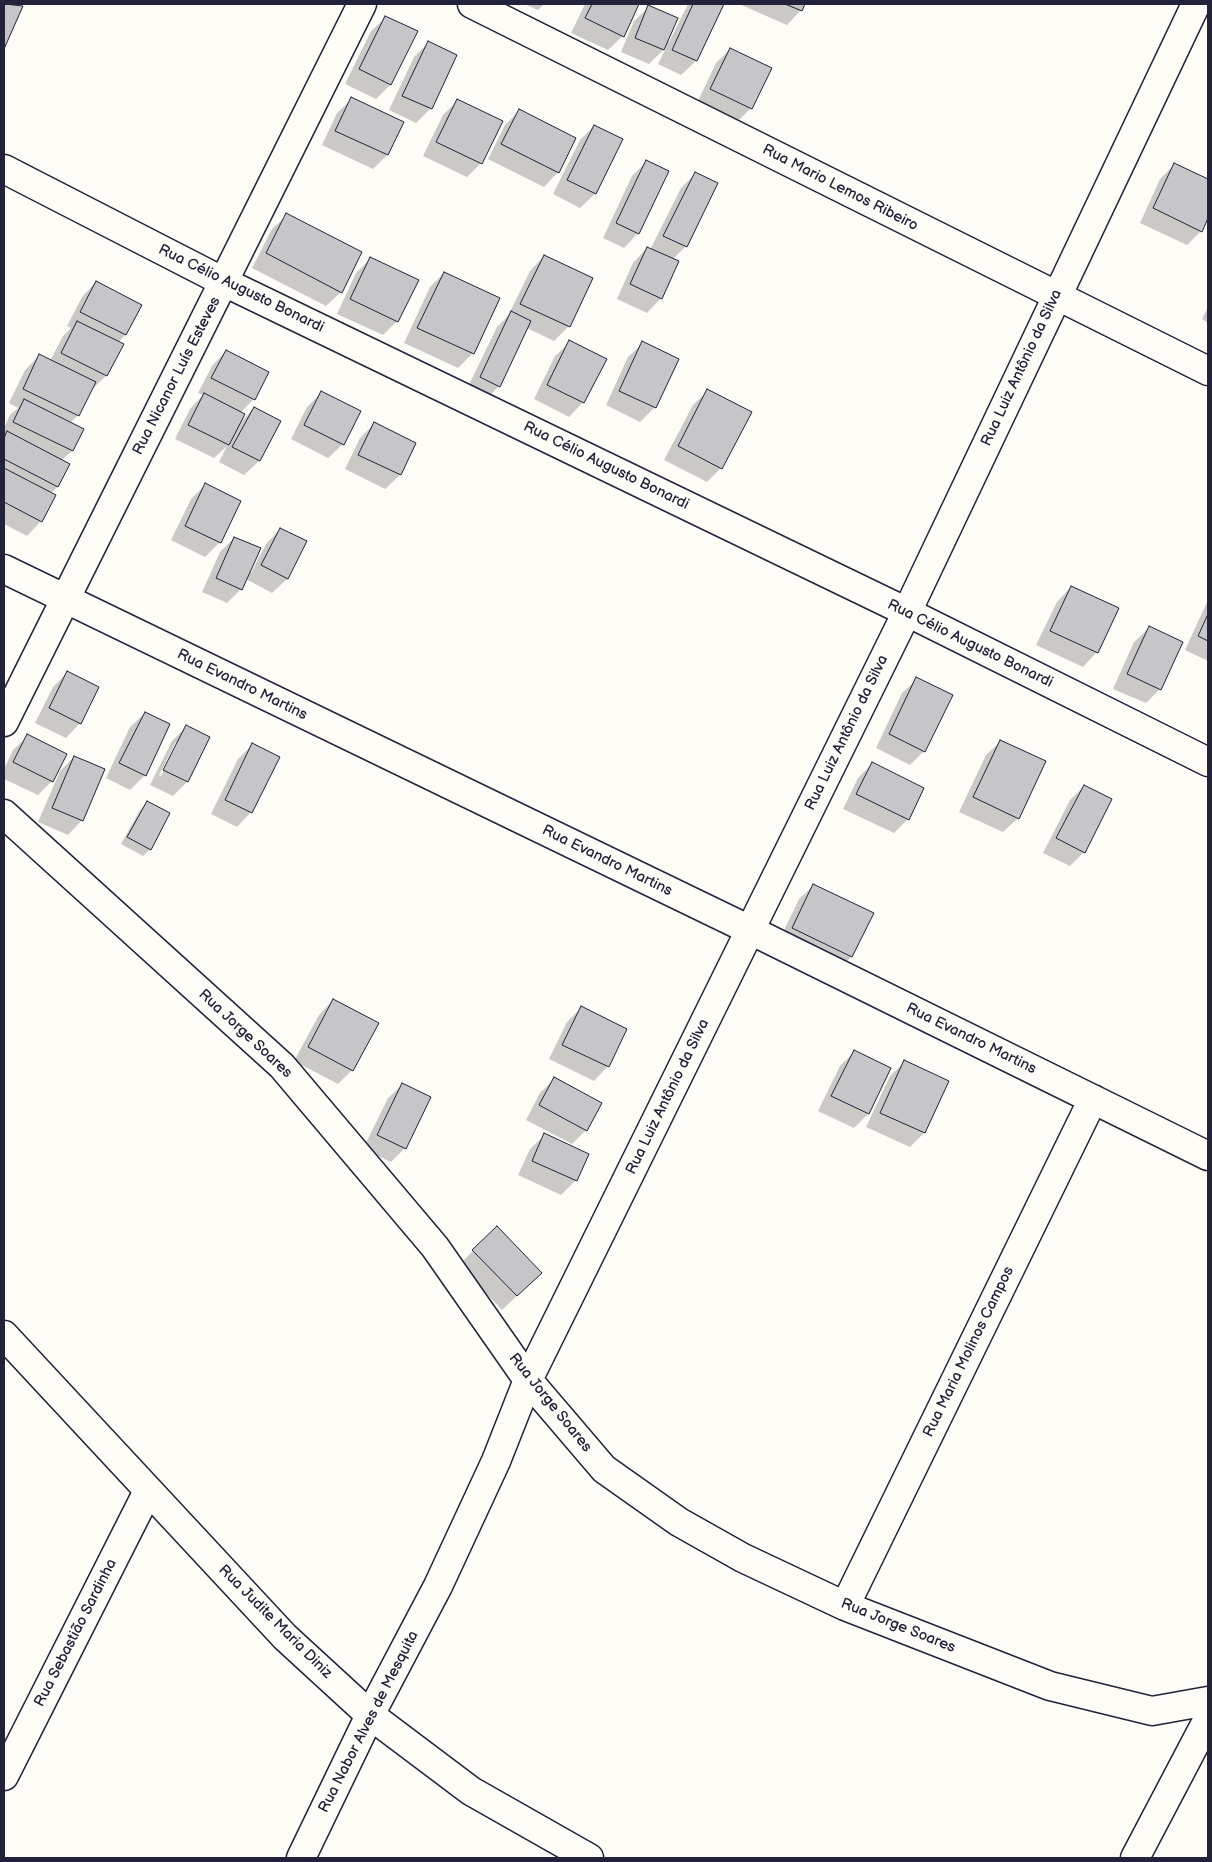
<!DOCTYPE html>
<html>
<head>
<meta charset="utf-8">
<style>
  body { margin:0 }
  #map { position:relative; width:1212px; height:1862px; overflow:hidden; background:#fdfcf7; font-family:"Balsamiq Sans",sans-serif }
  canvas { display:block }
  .frame { position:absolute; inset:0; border:5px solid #22223b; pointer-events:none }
</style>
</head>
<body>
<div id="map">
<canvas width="1212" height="1862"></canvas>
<div class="frame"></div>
</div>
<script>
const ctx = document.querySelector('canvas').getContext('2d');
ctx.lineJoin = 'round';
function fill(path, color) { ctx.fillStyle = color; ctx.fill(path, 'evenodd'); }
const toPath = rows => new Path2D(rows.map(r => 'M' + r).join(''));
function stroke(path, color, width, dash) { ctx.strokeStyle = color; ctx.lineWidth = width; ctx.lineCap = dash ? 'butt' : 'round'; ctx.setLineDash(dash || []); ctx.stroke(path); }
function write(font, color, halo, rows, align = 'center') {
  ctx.font = font + ' "Balsamiq Sans",sans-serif'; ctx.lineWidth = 4; ctx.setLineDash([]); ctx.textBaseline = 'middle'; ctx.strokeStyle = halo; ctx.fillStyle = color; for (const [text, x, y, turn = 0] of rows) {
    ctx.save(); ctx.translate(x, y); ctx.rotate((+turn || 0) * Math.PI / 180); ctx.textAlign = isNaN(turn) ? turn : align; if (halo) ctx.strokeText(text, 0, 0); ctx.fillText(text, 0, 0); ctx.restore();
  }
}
fill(toPath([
  [4,4,15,4,22,7,4,46],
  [524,4,544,4,538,10],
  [585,4,638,4,623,36,608,50,571,33],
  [688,4,722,4,696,61,681,75,658,64,667,46,649,64,621,52,634,21,649,7,669,42],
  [739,4,804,4,801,10,787,25],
  [386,17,390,85,376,99,345,84,371,31],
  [428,43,456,56,430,109,416,123,389,110,414,57],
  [730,49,751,108,737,122,697,103,716,63],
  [352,99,387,155,373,169,322,145,337,113],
  [457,101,481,163,467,177,423,156,443,115],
  [519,111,558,172,544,187,488,159,505,125],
  [594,126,621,139,595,194,580,208,553,194,580,140],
  [646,162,638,233,624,248,603,238,632,176],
  [1174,165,1208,181,1208,215,1201,231,1187,245,1140,223,1160,179],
  [696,173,686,246,672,260,661,298,647,313,617,299,633,263,647,248,650,250,681,188],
  [287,215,341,292,326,306,252,268,272,229],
  [544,256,569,326,554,341,527,328,499,386,485,400,466,391,497,327,508,316,530,271],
  [370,259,397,321,383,335,337,314,356,273],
  [444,273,499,298,472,354,458,368,404,343,430,287],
  [96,282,125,335,118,343,122,345,106,376,91,390,78,415,70,423,82,429,72,451,61,461,69,465,57,487,51,493,41,521,27,536,4,524,4,428,10,415,18,408,9,403,25,370,39,356,50,361,63,336,71,328,67,326,82,297],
  [1208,307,1208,323,1202,319],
  [570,342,583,402,569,417,534,399,555,356],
  [643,343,678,359,655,407,640,422,606,405,628,357],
  [226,351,254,399,240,413,241,422,254,408,280,421,259,461,244,475,219,462,227,446,214,458,175,439,190,409,203,395,198,393,212,366],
  [708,391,721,468,707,482,664,460,693,405],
  [322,392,343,444,328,458,291,439,307,407],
  [374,424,415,444,400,475,385,489,345,469,360,438],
  [205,485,220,542,205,557,171,540,191,499],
  [280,529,305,542,287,579,272,593,246,579,241,589,227,603,202,592,220,552,234,538,251,573,266,544],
  [1071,587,1097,652,1083,667,1036,645,1057,602],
  [1208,600,1208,661,1185,650],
  [1149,628,1160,689,1146,703,1113,689,1134,642],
  [67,673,80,723,66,738,35,723,53,687],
  [917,679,924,751,910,765,876,748,902,693],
  [145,713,169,725,145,775,130,790,106,778,130,727],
  [186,727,209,738,187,782,173,796,150,785,172,741],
  [176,742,179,742,161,776,159,775],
  [28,736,52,781,38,795,4,779,4,769,13,750],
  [1001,741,1018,818,1003,832,959,812,986,755],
  [252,745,251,812,237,827,211,814,238,759],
  [74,757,82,820,68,835,38,822,60,771],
  [872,764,908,819,894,833,843,809,858,778],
  [1084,786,1084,852,1070,866,1043,853,1070,800],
  [147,803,150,849,143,856,121,844,140,810],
  [814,885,872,914,851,957,837,971,778,943,799,899],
  [333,1000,352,1070,338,1084,294,1061,319,1015],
  [581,1008,608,1066,594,1081,549,1059,567,1022],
  [854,1052,890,1068,868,1114,854,1128,818,1111,840,1066],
  [905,1062,948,1082,924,1133,910,1147,866,1127,890,1076],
  [554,1079,586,1130,572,1144,526,1120,540,1093],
  [403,1084,405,1148,391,1162,363,1149,388,1098],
  [545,1135,588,1154,575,1181,561,1195,518,1175,530,1149],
  [496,1228,526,1287,502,1310,459,1265]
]), '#0003');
const building = toPath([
  [4,4,23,6,4,49,4,4],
  [592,4,639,4,624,37,585,18,592,4],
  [693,4,724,4,697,61,672,50,693,4],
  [785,4,805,4,802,11,785,4],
  [648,5,678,18,664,50,635,38,648,5],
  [385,16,418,31,391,85,359,69,385,16],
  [428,41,457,55,432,109,402,96,428,41],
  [730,48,772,68,752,109,710,89,730,48],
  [351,97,404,122,388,155,335,131,351,97],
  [457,99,503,121,482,164,436,142,457,99],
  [519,109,576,138,559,173,501,144,519,109],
  [594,125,623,139,596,194,567,180,594,125],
  [646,160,669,171,639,234,616,223,646,160],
  [1174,163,1208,179,1208,218,1202,232,1153,208,1174,163],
  [695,172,718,183,687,247,663,236,695,172],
  [286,213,362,252,342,293,266,253,286,213],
  [647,247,679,261,662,299,630,284,647,247],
  [544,255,593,278,570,327,520,304,544,255],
  [370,257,419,280,398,322,350,299,370,257],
  [444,272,500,298,474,354,417,328,444,272],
  [96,281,142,305,126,335,80,312,96,281],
  [511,311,531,321,500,387,480,377,511,311],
  [77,321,124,344,107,376,61,353,77,321],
  [569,340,607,359,584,403,547,385,569,340],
  [642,341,679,359,656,408,619,391,642,341],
  [226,350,269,372,255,400,211,378,226,350],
  [39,354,96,382,79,416,23,389,39,354],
  [707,389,752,412,722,469,678,446,707,389],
  [321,391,361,411,344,445,304,425,321,391],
  [204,393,245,414,229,445,188,425,204,393],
  [24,399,84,429,73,451,13,422,24,399],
  [254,407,281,421,260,461,232,447,254,407],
  [374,422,416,443,401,475,358,455,374,422],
  [7,431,70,464,58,487,4,459,4,438,7,431],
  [4,468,56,495,42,522,4,502,4,468],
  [205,483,241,501,221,543,185,526,205,483],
  [280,528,307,541,288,579,261,565,280,528],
  [234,537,261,548,242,590,216,578,234,537],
  [1071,586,1119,608,1098,653,1050,631,1071,586],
  [1208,614,1208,641,1198,636,1208,614],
  [1149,626,1183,642,1161,690,1127,674,1149,626],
  [67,671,99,687,81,724,49,708,67,671],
  [916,677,953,695,925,752,889,734,916,677],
  [145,712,170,724,146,776,119,763,145,712],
  [186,725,210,737,188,782,163,770,186,725],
  [27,734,67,754,53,782,13,762,27,734],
  [1000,740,1046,761,1019,819,973,797,1000,740],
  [252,743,280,757,252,813,225,800,252,743],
  [74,756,105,769,83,821,52,808,74,756],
  [872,762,924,788,909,820,856,794,872,762],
  [1084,785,1112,799,1085,853,1056,838,1084,785],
  [147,801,170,813,151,850,127,837,147,801],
  [813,884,874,913,852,957,792,928,813,884],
  [333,999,379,1023,353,1071,308,1047,333,999],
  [581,1006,627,1029,609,1067,562,1045,581,1006],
  [854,1050,891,1068,869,1114,831,1096,854,1050],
  [904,1060,949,1081,925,1133,880,1113,904,1060],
  [554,1077,602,1103,587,1131,539,1105,554,1077],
  [402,1083,431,1097,406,1149,377,1135,402,1083],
  [544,1133,589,1154,577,1181,532,1161,544,1133],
  [497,1226,542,1273,517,1296,472,1250,497,1226]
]);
fill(building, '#c6c6c8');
stroke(building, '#22223b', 1);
const minor = toPath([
  [472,4,1208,371],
  [4,169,224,282,907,612,1208,762],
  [4,569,750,930,1208,1156],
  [4,722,362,4],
  [4,814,282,1066,435,1247,528,1380,604,1469,679,1522,743,1558,845,1606,1050,1686,1152,1711,1208,1701],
  [4,1335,285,1637,370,1715,471,1791,589,1858],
  [845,1606,1093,1099],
  [4,1776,148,1491],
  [301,1858,370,1715,438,1586,496,1461,528,1380,907,612,1196,4],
  [1135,1858,1208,1719]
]);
stroke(minor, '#22223b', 31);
stroke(minor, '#fdfcf7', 28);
write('15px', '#22223b', '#fdfcf7', [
  ["Rua Mario Lemos Ribeiro",840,188,27],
  ["Rua Célio Augusto Bonardi",241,289,26],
  ["Rua Luiz Antônio da Silva",1022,368,-65],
  ["Rua Nicanor Luís Esteves",177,376,-63],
  ["Rua Célio Augusto Bonardi",606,466,26],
  ["Rua Célio Augusto Bonardi",970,644,26],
  ["Rua Evandro Martins",242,685,26],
  ["Rua Luiz Antônio da Silva",847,733,-64],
  ["Rua Evandro Martins",607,861,26],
  ["Rua Jorge Soares",245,1034,43],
  ["Rua Evandro Martins",971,1039,26],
  ["Rua Luiz Antônio da Silva",668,1097,-64],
  ["Rua Maria Molinos Campos",969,1352,-64],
  ["Rua Jorge Soares",550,1403,51],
  ["Rua Judite Maria Diniz",275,1622,45],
  ["Rua Jorge Soares",898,1626,22],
  ["Rua Sebastião Sardinha",76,1633,-63],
  ["Rua Nabor Alves de Mesquita",369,1722,-63]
]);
</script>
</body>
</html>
